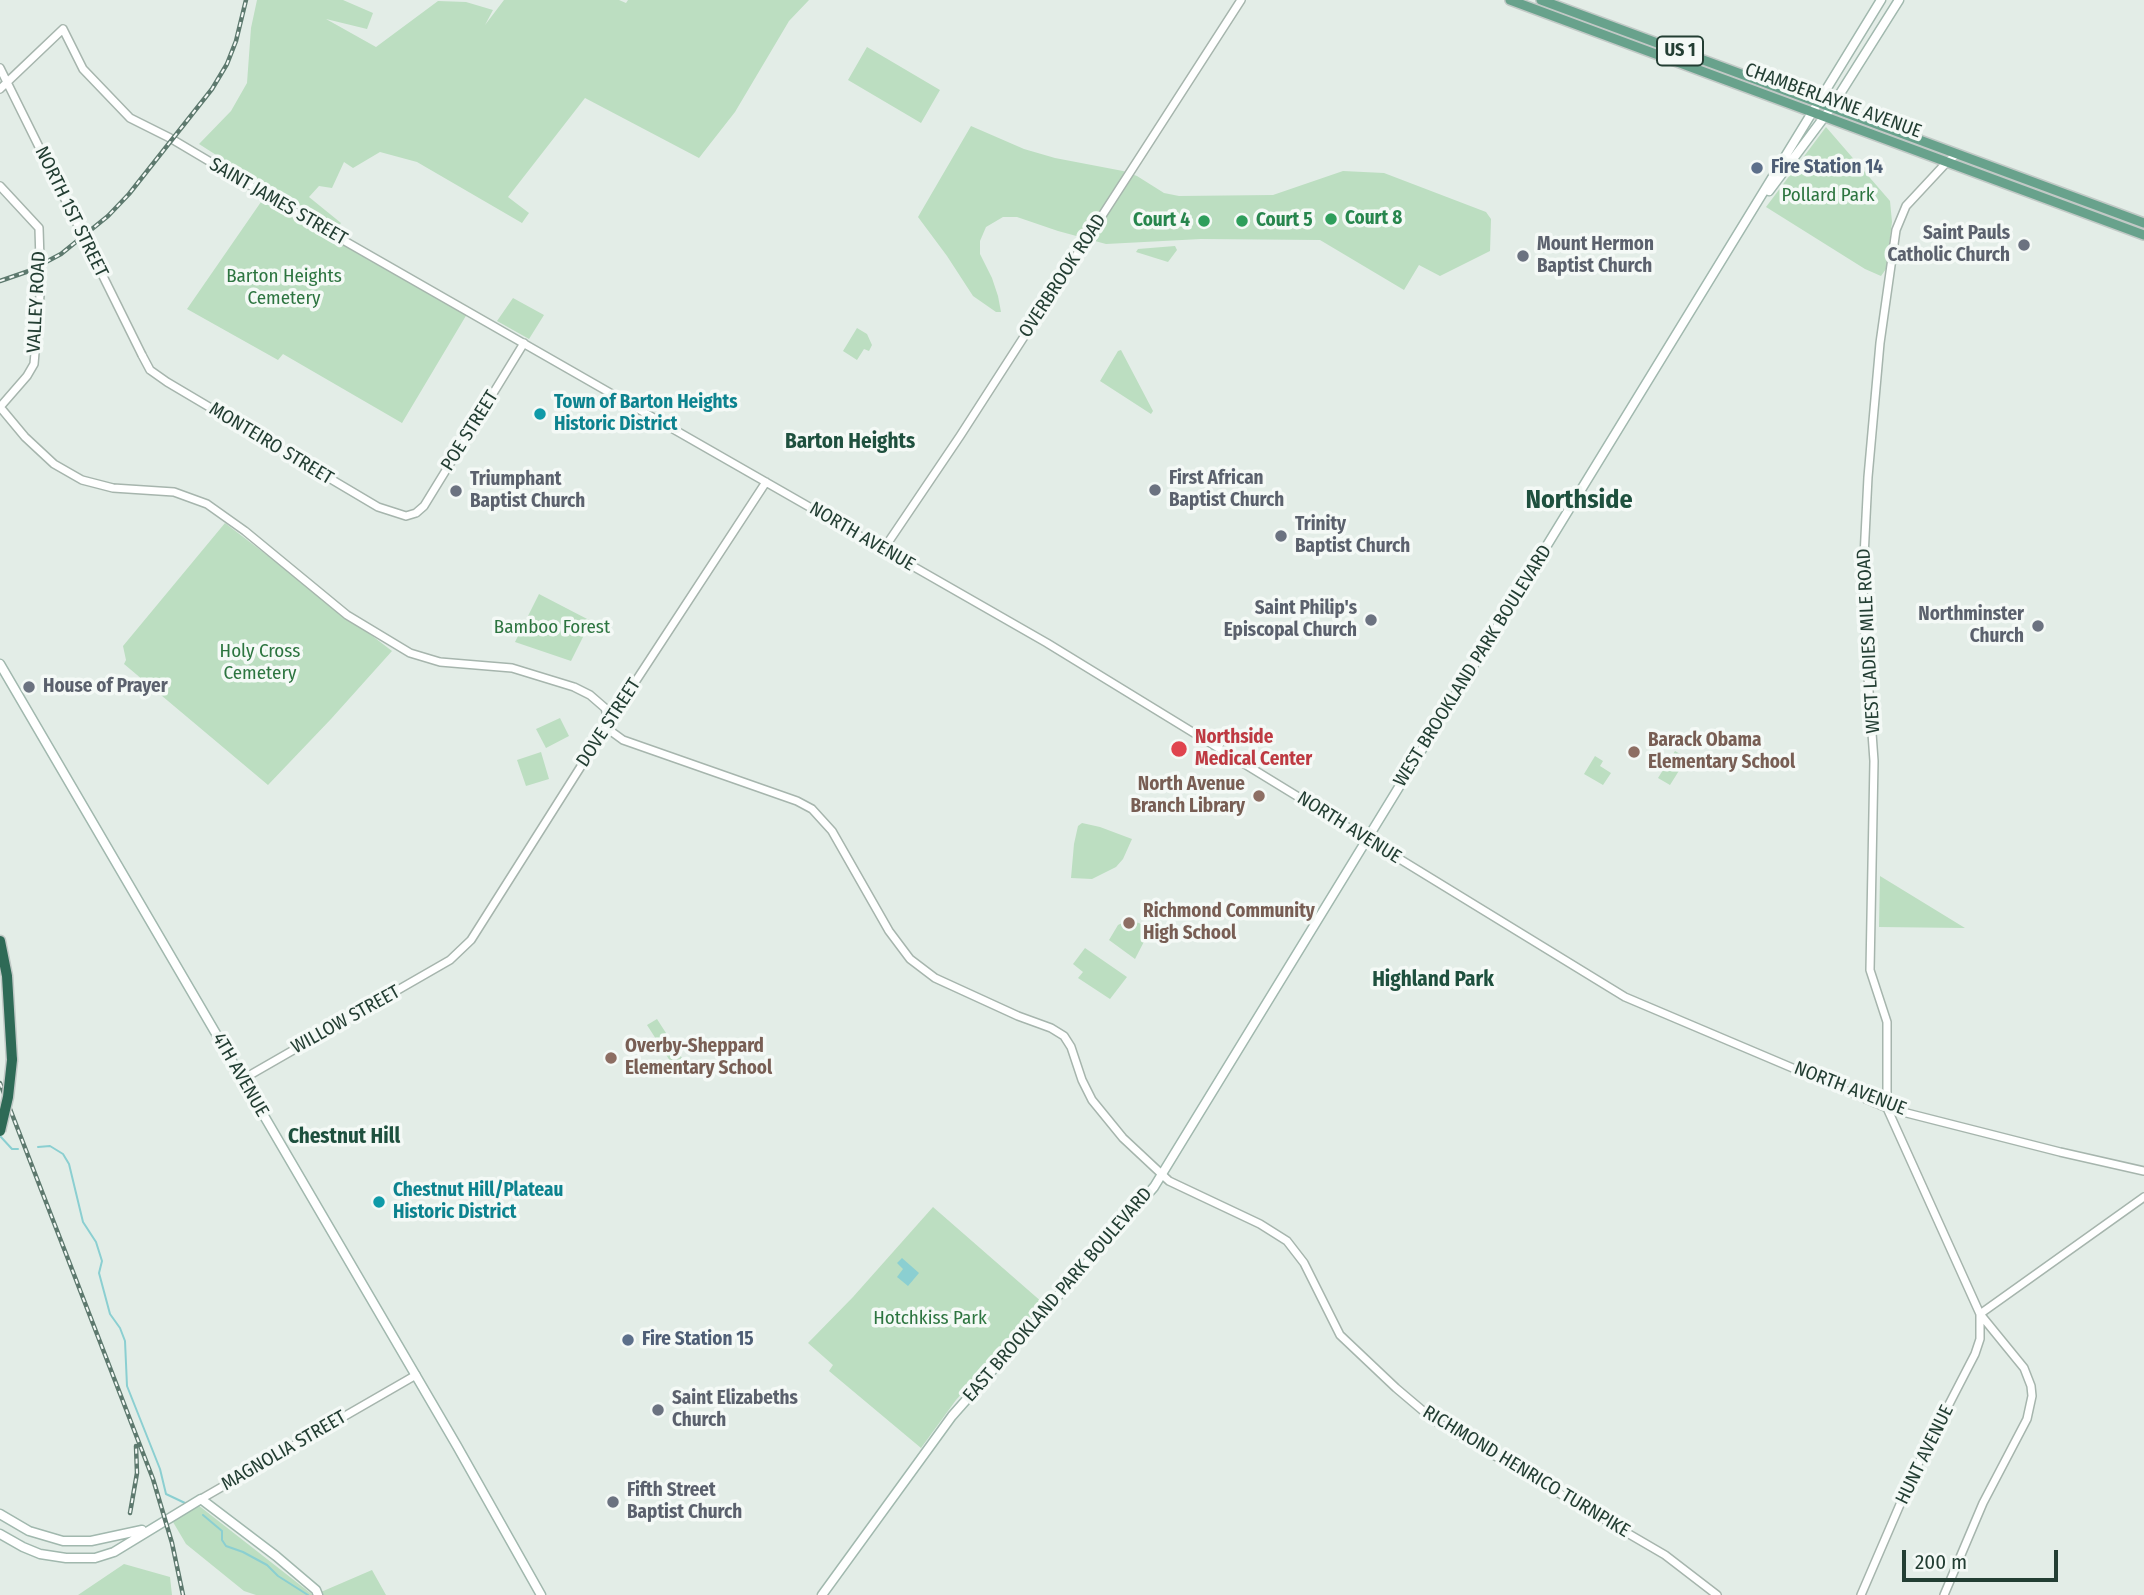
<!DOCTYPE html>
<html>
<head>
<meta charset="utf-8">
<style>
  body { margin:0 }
  #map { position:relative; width:2144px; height:1595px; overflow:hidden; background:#e3ede7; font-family:"Fira Sans Condensed",sans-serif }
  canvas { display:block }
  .scale { position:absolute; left:1902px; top:1550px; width:156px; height:32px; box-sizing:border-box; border:4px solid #233e33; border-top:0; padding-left:9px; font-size:21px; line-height:24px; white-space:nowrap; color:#233e33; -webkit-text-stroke:5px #f4f9f6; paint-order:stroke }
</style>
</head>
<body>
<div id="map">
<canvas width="2144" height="1595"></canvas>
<div class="scale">200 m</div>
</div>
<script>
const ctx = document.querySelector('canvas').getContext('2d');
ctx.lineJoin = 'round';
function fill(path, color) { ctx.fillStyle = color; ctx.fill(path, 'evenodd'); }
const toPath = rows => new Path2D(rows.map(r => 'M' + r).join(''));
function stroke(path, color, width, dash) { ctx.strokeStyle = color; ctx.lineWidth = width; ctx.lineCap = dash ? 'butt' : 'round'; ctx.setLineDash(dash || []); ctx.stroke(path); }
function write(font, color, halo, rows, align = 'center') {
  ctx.font = font + ' "Fira Sans Condensed",sans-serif'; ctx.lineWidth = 7; ctx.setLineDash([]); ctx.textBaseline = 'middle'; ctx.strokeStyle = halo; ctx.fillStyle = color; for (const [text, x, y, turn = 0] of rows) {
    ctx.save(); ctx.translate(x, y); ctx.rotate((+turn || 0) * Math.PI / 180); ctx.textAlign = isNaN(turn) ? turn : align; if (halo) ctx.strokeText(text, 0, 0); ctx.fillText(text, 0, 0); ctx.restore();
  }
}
fill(toPath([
  [257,0,343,0,373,13,367,29,326,19,376,47,438,1,466,2,493,10,485,25,504,0,619,0,626,3,628,0,809,0,789,21,735,112,699,158,585,98,508,197,529,213,522,223,417,162,380,152,353,168,344,162,332,188,319,186,309,197,341,223,335,231,199,144,231,111,247,83,251,28],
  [1577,17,1808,102,1808,104,1730,78,1576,21],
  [867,47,940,90,921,123,848,80],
  [971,126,1024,149,1055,158,1123,171,1137,176,1164,193,1179,196,1273,195,1343,171,1384,173,1486,212,1491,219,1490,251,1440,276,1419,265,1404,290,1320,240,1201,239,1106,244,1058,231,1017,217,1003,217,986,227,980,241,980,254,992,278,998,296,1001,312,996,312,973,296,947,256,918,217],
  [1826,127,1890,201,1892,222,1886,269,1881,276,1865,269,1766,207],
  [263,199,467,314,402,423,283,354,278,360,187,309],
  [1175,246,1177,250,1168,262,1136,252,1138,249],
  [513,298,544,315,529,339,497,321],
  [857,328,867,334,872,345,869,351,864,349,857,360,843,351],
  [1121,350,1153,411,1151,414,1100,381,1118,351],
  [225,523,392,651,331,719,268,785,124,664,126,660,123,646],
  [539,594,591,621,571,661,515,642],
  [560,718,569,736,546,748,536,729],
  [1675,751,1687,758,1670,785,1658,778],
  [541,752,549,779,526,786,517,760],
  [1595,756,1603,761,1600,766,1611,773,1603,785,1584,774],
  [1082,823,1100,827,1132,839,1123,859,1116,867,1092,879,1071,878,1074,844,1078,826],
  [1880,876,1965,928,1879,927],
  [1128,920,1139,923,1150,930,1135,959,1109,940,1118,925],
  [1085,948,1127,977,1110,999,1078,978,1083,972,1073,964],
  [657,1019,682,1058,672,1064,647,1025],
  [933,1207,1043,1303,956,1400,921,1448,829,1371,833,1365,808,1343,853,1297],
  [198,1505,313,1595,256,1595,244,1591,186,1544,173,1522],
  [124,1564,170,1577,172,1595,78,1595],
  [372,1570,386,1595,314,1595]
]), '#bcdec1');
fill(toPath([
  [902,1258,919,1273,908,1286,897,1277,903,1269,897,1263]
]), '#8bcfd1');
stroke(toPath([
  [0,1136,12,1149,18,1149],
  [38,1147,50,1146,63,1154,69,1164,83,1222,96,1242,102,1261,99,1273,110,1314,120,1328,125,1341,127,1386,160,1469,166,1494,185,1503],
  [203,1515,222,1531,222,1540,226,1546,243,1552,267,1565,278,1576,308,1595]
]), '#8bcfd1', 2);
const tertiary = toPath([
  [0,68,47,163],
  [0,89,63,29,83,69,130,118,170,138,315,224,1047,643,1625,997,1887,1108,2060,1152,2144,1171],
  [0,186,39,228,40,261,40,295,34,364,27,376,0,407],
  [142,355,150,370,167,382,378,507,406,516,416,513,424,506,524,343],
  [0,407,25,437,54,464,82,480,113,488,174,492,207,504,245,531,347,615,410,653,440,662,512,668,574,687,590,695,605,708,612,732,623,740,797,801,812,809,832,831,889,931,910,959,935,978,1018,1016,1051,1028,1064,1036,1071,1047,1082,1080,1092,1100,1123,1138,1169,1181,1260,1224,1287,1241,1304,1263,1340,1335,1396,1388,1435,1421,1665,1555,1717,1595],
  [883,550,960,436,1241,0],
  [243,1079,450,960,471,940,609,722,766,482],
  [1980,1314,2144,1197],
  [201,1499,416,1375],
  [1861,1595,1914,1472,1975,1354,1980,1339,1980,1314],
  [1944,1595,1983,1503,2027,1419,2032,1396,2031,1386,2024,1368,1980,1314,1887,1108,1887,1022,1870,970,1874,761,1864,621,1863,577,1868,477,1880,343,1896,230,1906,206,1947,162,1957,154]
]);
const secondary = toPath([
  [1769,191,1831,108,1899,0],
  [0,664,457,1446,541,1595],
  [0,1514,29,1531,63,1541,91,1541,142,1530],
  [0,1534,23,1547,40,1554,66,1558,95,1558,114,1552,201,1499,276,1556,316,1590,318,1595],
  [822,1595,952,1416,1154,1187,1881,0]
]);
const primary = toPath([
  [1510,0,2144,235],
  [1541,0,2144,223]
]);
const motorway = toPath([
  [0,941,7,976,12,1060]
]);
stroke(tertiary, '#a6b5ad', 10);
stroke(secondary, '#a1b8ae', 11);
stroke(primary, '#c1c9c6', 12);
stroke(motorway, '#c1c9c6', 13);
stroke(tertiary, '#fff', 7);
stroke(secondary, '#fff', 8);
stroke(primary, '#68a28c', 9);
stroke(motorway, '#2e6a56', 10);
const rail = toPath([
  [0,281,29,271,61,254,108,216,129,194,212,89,227,64,236,41,246,0],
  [0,1083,153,1479,172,1543,183,1595],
  [130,1513,137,1473,136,1446]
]);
stroke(rail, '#5d796e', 4.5);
stroke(rail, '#f4f9f6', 2, [5]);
const tertiaryBridge = toPath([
  [47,163,142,355]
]);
const motorwayBridge = toPath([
  [0,1131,8,1097,12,1060]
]);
stroke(tertiaryBridge, '#a6b5ad', 10, []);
stroke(motorwayBridge, '#c1c9c6', 13, []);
stroke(tertiaryBridge, '#fff', 7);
stroke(motorwayBridge, '#2e6a56', 10);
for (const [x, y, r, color] of [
  [1757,168,7,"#5c6f8a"],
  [1331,219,7,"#2e9e5b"],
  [1204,221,7,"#2e9e5b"],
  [1242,221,7,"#2e9e5b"],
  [2024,245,7,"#6b7280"],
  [1523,256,7,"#6b7280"],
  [540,414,7,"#0f9aa8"],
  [1155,490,7,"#6b7280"],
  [456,491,7,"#6b7280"],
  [1281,536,7,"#6b7280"],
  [1371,620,7,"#6b7280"],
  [2038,626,7,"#6b7280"],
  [29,687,7,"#6b7280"],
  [1179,749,9,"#e0444e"],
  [1634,752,7,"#8d6e63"],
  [1259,796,7,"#8d6e63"],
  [1129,923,7,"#8d6e63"],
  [611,1058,7,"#8d6e63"],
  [379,1202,7,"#0f9aa8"],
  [628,1340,7,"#5c6f8a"],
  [658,1410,7,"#6b7280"],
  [613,1502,7,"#6b7280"]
]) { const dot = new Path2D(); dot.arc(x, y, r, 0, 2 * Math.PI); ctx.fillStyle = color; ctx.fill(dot); stroke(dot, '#f4f9f6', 2.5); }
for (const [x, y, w] of [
  [1680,51,46]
]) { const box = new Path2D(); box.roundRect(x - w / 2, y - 14.5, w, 29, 5); ctx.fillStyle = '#f4f9f6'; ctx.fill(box); stroke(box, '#233e33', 2); }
write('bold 18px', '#233e33', null, [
  ["US 1",1680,51]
]);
write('19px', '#233e33', '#f4f9f6', [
  ["CHAMBERLAYNE AVENUE",1833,101,20],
  ["SAINT JAMES STREET",278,202,30],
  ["NORTH 1ST STREET",71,212,64],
  ["OVERBROOK ROAD",1063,276,-57],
  ["VALLEY ROAD",37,302,-87],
  ["POE STREET",470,431,-58],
  ["MONTEIRO STREET",271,444,31],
  ["NORTH AVENUE",862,537,30],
  ["WEST LADIES MILE ROAD",1869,641,-93],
  ["WEST BROOKLAND PARK BOULEVARD",1473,666,-58],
  ["DOVE STREET",609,723,-57],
  ["NORTH AVENUE",1349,828,32],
  ["WILLOW STREET",346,1020,-29],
  ["4TH AVENUE",240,1075,60],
  ["NORTH AVENUE",1850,1089,21],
  ["EAST BROOKLAND PARK BOULEVARD",1058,1295,-49],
  ["MAGNOLIA STREET",284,1451,-30],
  ["HUNT AVENUE",1925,1455,-64],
  ["RICHMOND HENRICO TURNPIKE",1526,1472,31]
]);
write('bold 19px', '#4e5e75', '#f4f9f6', [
  ["Fire Station 14",1771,168],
  ["Fire Station 15",642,1340]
], 'left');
write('19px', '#2d7540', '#f4f9f6', [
  ["Pollard Park",1828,196],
  ["Barton Heights",284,277],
  ["Cemetery",284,299],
  ["Bamboo Forest",552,628],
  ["Holy Cross",260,652],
  ["Cemetery",260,674],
  ["Hotchkiss Park",930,1319]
]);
write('bold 19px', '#27864d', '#f4f9f6', [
  ["Court 8",1345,219],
  ["Court 4",1190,221,"right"],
  ["Court 5",1256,221]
], 'left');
write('bold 19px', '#5b616d', '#f4f9f6', [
  ["Saint Pauls",2010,234,"right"],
  ["Catholic Church",2010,256,"right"],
  ["Mount Hermon",1537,245],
  ["Baptist Church",1537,267],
  ["First African",1169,479],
  ["Baptist Church",1169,501],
  ["Triumphant",470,480],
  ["Baptist Church",470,502],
  ["Trinity",1295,525],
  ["Baptist Church",1295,547],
  ["Saint Philip's",1357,609,"right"],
  ["Episcopal Church",1357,631,"right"],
  ["Northminster",2024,615,"right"],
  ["Church",2024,637,"right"],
  ["House of Prayer",43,687],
  ["Saint Elizabeths",672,1399],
  ["Church",672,1421],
  ["Fifth Street",627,1491],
  ["Baptist Church",627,1513]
], 'left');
write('bold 19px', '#0d838f', '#f4f9f6', [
  ["Town of Barton Heights",554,403],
  ["Historic District",554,425],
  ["Chestnut Hill/Plateau",393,1191],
  ["Historic District",393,1213]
], 'left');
write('bold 19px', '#be3a42', '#f4f9f6', [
  ["Northside",1195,738],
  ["Medical Center",1195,760]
], 'left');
write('bold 19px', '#785e54', '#f4f9f6', [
  ["Barack Obama",1648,741],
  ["Elementary School",1648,763],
  ["North Avenue",1245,785,"right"],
  ["Branch Library",1245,807,"right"],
  ["Richmond Community",1143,912],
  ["High School",1143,934],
  ["Overby-Sheppard",625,1047],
  ["Elementary School",625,1069]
], 'left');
write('bold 21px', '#1e503e', '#f4f9f6', [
  ["Barton Heights",850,442],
  ["Highland Park",1433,980],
  ["Chestnut Hill",344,1137]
]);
write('bold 26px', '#1e503e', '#f4f9f6', [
  ["Northside",1579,501]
]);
</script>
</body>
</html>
